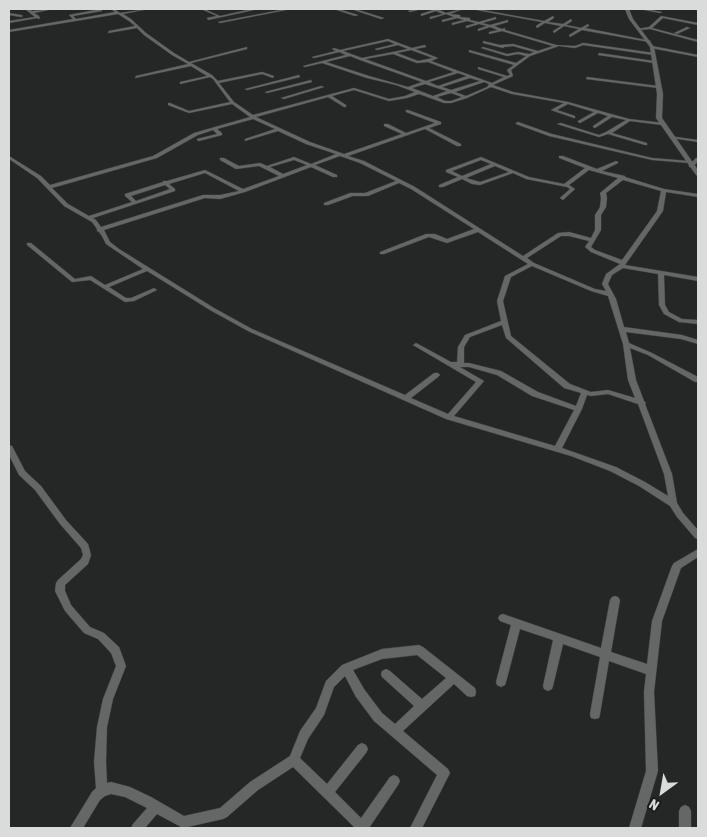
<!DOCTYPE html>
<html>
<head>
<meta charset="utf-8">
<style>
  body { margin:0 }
  #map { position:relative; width:707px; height:837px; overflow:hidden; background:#242726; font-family:"Asap Condensed",sans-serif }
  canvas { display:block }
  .frame { position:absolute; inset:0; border:10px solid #dadbdb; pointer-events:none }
  .north { position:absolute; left:637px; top:767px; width:50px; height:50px; -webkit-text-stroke:4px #1b1d1c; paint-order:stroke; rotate:212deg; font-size:14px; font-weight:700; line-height:20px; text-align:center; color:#dadbdb }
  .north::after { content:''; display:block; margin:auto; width:18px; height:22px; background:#dadbdb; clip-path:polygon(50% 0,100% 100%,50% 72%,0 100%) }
</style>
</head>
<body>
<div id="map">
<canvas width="707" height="837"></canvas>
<div class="frame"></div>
<div class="north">N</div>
</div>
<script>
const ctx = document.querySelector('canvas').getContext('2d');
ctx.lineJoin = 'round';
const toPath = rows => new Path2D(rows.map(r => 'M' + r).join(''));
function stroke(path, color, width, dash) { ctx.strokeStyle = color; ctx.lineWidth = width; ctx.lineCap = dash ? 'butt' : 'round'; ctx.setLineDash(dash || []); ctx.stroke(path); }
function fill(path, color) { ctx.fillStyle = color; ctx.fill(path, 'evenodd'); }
const minor = toPath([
  [25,9,29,9,32,11,53,9,34,13,39,16,40,19,37,18,9,23,9,21,35,17,25,9],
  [101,9,102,11,73,16,76,19,115,12,111,9,114,9,120,13,148,9,123,14,131,19,146,33,174,53,189,62,247,47,247,49,191,63,212,75,218,81,262,72,274,76,273,78,262,74,219,83,234,102,253,115,354,88,389,99,405,96,415,92,396,85,367,78,322,63,305,67,303,66,346,55,339,52,314,58,312,57,336,51,332,49,334,48,340,50,388,39,412,48,425,45,426,47,415,49,438,58,431,61,492,83,504,77,478,69,478,67,507,76,510,75,507,70,514,65,469,52,469,50,516,63,526,56,518,54,507,56,481,48,483,47,507,54,518,52,529,54,534,52,513,46,504,47,503,48,483,43,483,41,500,45,513,44,538,51,553,46,502,31,489,34,489,32,498,30,490,27,478,31,478,29,487,26,479,24,466,28,466,26,476,23,467,21,452,25,452,23,464,20,457,18,442,22,442,20,454,17,446,14,430,19,430,17,443,14,436,11,421,16,421,14,433,10,430,9,437,9,446,13,463,9,450,14,460,15,460,17,470,18,470,20,479,22,496,17,496,19,482,23,490,25,508,20,508,22,494,26,502,29,505,28,505,30,556,45,575,46,583,43,654,53,653,55,583,45,575,48,559,46,530,56,511,70,513,76,493,85,513,92,568,102,629,119,664,123,664,125,662,125,630,121,612,133,647,143,647,145,645,145,608,134,599,137,557,124,561,123,599,135,606,132,626,120,612,117,595,128,593,127,593,126,608,116,598,113,580,123,578,122,578,121,594,112,568,104,557,110,575,116,575,118,574,118,551,110,564,103,512,94,491,87,467,98,451,103,444,103,419,94,407,98,389,101,354,90,332,96,346,105,346,107,344,107,328,97,256,117,310,142,344,154,402,134,384,126,384,124,388,124,406,133,435,123,406,112,406,110,408,110,441,122,441,124,429,128,461,144,461,146,457,146,425,129,348,156,364,161,415,187,523,256,558,233,569,232,591,238,595,230,595,215,600,207,601,198,600,193,618,178,589,170,569,185,575,189,563,200,560,198,570,189,567,187,526,179,513,173,480,185,472,184,462,179,443,187,439,187,439,185,458,177,446,172,446,170,481,157,529,177,564,184,585,168,559,158,559,156,563,156,597,169,616,161,618,162,618,163,602,171,625,176,625,177,664,189,698,194,698,197,666,192,663,211,625,265,698,277,698,281,664,275,665,305,669,312,682,319,698,320,698,324,679,322,664,314,659,305,658,274,623,268,612,275,608,284,616,299,624,327,682,335,698,340,698,344,681,339,626,332,629,343,652,353,698,377,698,382,695,382,648,355,630,348,636,380,644,401,646,403,645,404,672,474,677,503,683,513,698,530,698,539,695,538,677,517,670,506,639,486,610,471,571,456,446,419,248,331,210,310,147,271,109,287,126,298,131,298,152,289,154,288,157,290,134,301,125,302,90,280,72,282,27,245,27,243,31,243,75,279,91,276,105,285,143,269,106,244,102,236,99,232,97,231,97,229,92,222,64,206,37,178,9,159,9,156,41,176,50,185,153,156,194,133,250,117,232,104,189,113,168,105,168,103,170,103,189,111,230,102,213,79,210,77,180,84,180,82,207,76,191,66,135,78,136,76,188,64,172,55,144,35,137,28,108,33,109,31,135,26,129,21,118,14,9,32,9,30,73,19,69,15,101,9],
  [388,41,395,44,375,49,377,50,398,45,408,49,362,58,343,51,388,41],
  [411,50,433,58,418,61,397,53,411,50],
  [393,54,417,63,428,62,454,72,426,81,365,59,393,54],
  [350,56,360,60,422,82,408,87,369,76,326,62,350,56],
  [458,73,467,76,438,86,429,82,458,73],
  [470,78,480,81,451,90,442,87,470,78],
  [484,82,489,84,487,87,466,96,455,92,484,82],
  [425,84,437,88,447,91,433,96,412,88,425,84],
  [451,93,462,97,451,101,445,101,437,97,451,93],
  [253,119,275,129,245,139,245,141,278,131,306,144,336,154,311,164,294,157,267,166,260,163,239,166,224,158,220,158,220,160,236,169,259,166,279,176,243,189,205,170,167,181,163,181,163,182,125,194,125,196,132,202,89,216,68,204,52,188,157,158,198,135,213,130,217,134,197,139,197,140,199,141,222,135,222,133,217,129,253,119],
  [340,156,360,163,396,181,365,193,350,193,324,203,324,205,328,205,353,196,368,196,399,183,411,189,474,229,447,239,435,234,426,234,380,252,380,254,384,254,429,237,447,243,478,232,528,264,505,276,497,301,501,321,465,335,458,347,457,362,451,362,418,344,416,343,413,345,476,382,448,414,411,398,438,377,440,375,438,373,434,373,405,395,252,329,214,308,119,249,110,242,104,230,205,198,220,199,245,192,311,167,333,177,337,177,337,175,315,165,340,156],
  [294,160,307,165,283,174,270,167,294,160],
  [481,160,491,164,462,176,452,171,481,160],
  [495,166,509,172,480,182,466,178,495,166],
  [205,173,239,191,220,195,203,195,101,227,96,220,93,218,175,191,175,189,169,184,205,173],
  [623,180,661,191,657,211,622,260,595,250,591,247,601,230,601,215,606,207,607,198,606,193,623,180],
  [165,185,170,189,136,201,131,196,165,185],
  [561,236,569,236,589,241,585,247,591,252,620,264,606,274,602,284,606,291,595,289,534,263,527,258,561,236],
  [532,266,591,291,608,296,623,344,628,380,635,398,608,390,591,392,570,384,511,336,503,301,511,277,532,266],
  [502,325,506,338,564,388,581,393,576,406,538,392,501,371,469,363,464,363,464,347,470,337,502,325],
  [460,367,469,367,497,375,532,396,574,410,555,446,454,416,484,381,460,367],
  [608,394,638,404,664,474,668,496,645,482,616,467,562,448,582,409,587,395,591,396,608,394],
  [201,9,204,9,220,16,252,9,254,10,208,20,207,18,217,16,201,9],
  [286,9,291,9,220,23,218,22,286,9],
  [334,9,338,9,358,15,355,16,334,9],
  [351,9,355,9,384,18,381,19,351,9],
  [417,9,422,9,410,12,408,11,417,9],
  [471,9,477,9,544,21,553,16,554,18,548,22,563,24,571,19,572,21,566,25,581,28,588,24,589,26,585,28,651,41,649,42,582,30,570,37,569,35,579,29,564,26,554,33,553,31,561,26,545,23,537,28,536,26,542,22,471,9],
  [639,9,645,9,662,12,660,13,639,9],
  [694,9,698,9,698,10,696,10,694,9],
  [9,13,21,15,23,16,21,17,9,15,9,13],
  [661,16,698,23,698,25,663,18,652,28,698,40,698,42,650,29,639,30,637,29,649,27,661,16],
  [687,27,690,28,677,34,674,33,687,27],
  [652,46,698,55,698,57,651,48,652,46],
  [599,53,654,61,656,62,654,63,598,55,599,53],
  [299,75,300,77,247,90,245,89,299,75],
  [587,77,658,86,660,87,658,88,586,79,587,77],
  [311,80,312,82,267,93,265,92,311,80],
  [321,86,324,87,284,99,281,98,321,86],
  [518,122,552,134,652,158,689,161,691,162,689,163,652,160,549,136,516,124,516,123,518,122],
  [669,136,698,140,698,142,671,138,669,137,669,136],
  [696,158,698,158,698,161,693,167,689,167,689,165,696,158],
  [9,445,12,446,25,471,41,486,66,520,88,544,91,555,88,564,65,585,65,591,71,605,90,627,104,633,119,647,126,666,113,699,107,727,106,762,107,783,111,782,130,787,151,797,184,816,220,808,250,782,290,756,300,731,316,708,326,681,342,665,382,649,419,645,423,647,475,688,476,692,475,696,471,697,467,696,454,684,403,731,448,769,450,773,422,828,410,828,437,775,374,721,356,697,345,676,334,687,324,715,308,739,300,758,327,784,358,745,362,743,366,745,368,749,366,753,335,792,361,818,390,777,394,775,398,777,400,781,398,785,369,828,355,828,293,767,258,790,227,817,223,819,183,828,157,814,145,828,131,828,133,824,147,808,125,797,111,794,105,796,100,800,83,828,70,828,92,792,96,788,94,762,97,727,103,699,116,666,111,653,98,639,84,633,65,611,55,591,56,583,58,580,81,559,83,555,81,548,60,524,35,490,19,475,9,455,9,445],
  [417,655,446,678,422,699,390,671,386,669,382,671,381,674,382,677,414,706,395,724,382,713,364,689,353,670,382,659,417,655],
  [698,549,698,557,681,568,662,621,654,692,658,771,641,828,629,828,646,771,644,692,646,674,609,661,600,714,599,718,595,719,591,718,590,714,600,657,563,644,553,686,552,689,548,691,544,689,543,686,553,640,520,629,506,682,505,685,501,687,497,685,496,682,511,625,500,621,498,618,500,615,503,614,601,648,610,600,612,597,615,596,618,597,620,600,611,652,647,664,652,621,672,566,674,563,698,549],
  [685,805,689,807,691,811,691,828,679,828,679,811,681,807,685,805]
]);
const tertiary = toPath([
  [625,9,629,9,633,19,654,47,663,94,662,118,698,170,698,176,696,175,656,118,657,94,650,47,629,19,625,9]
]);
stroke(minor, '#3f4140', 1);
stroke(tertiary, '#3f4140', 1);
fill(minor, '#646765');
fill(tertiary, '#646765');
</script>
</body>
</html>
